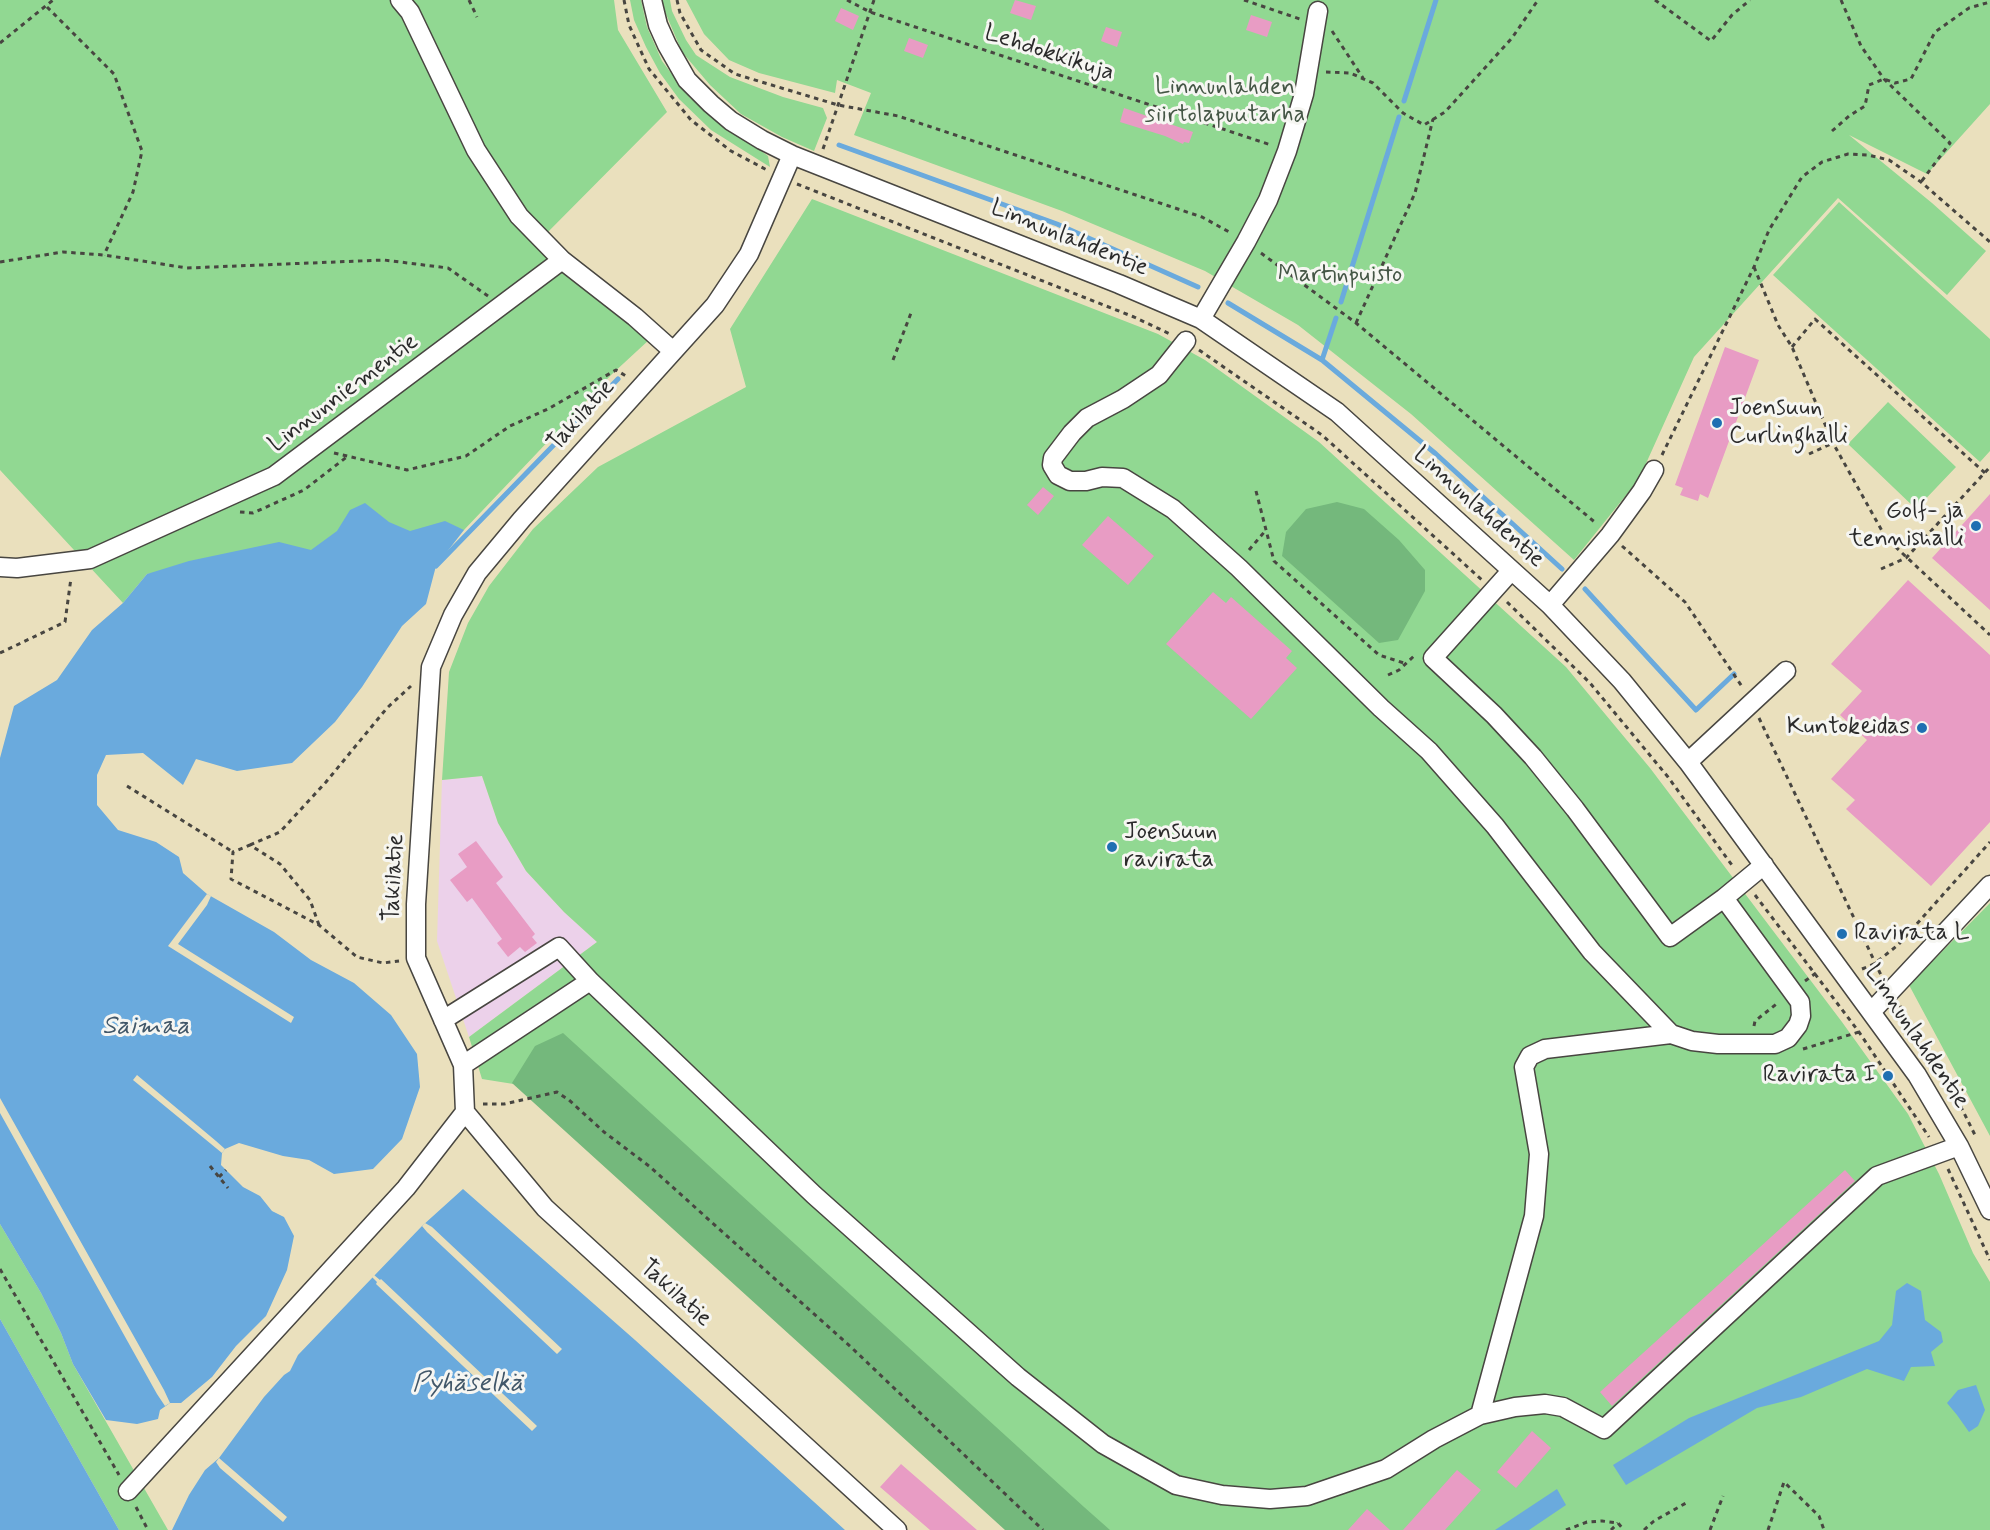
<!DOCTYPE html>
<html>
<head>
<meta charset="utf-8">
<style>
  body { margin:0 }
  canvas { display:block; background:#eae0bd }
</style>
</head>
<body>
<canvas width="1990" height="1530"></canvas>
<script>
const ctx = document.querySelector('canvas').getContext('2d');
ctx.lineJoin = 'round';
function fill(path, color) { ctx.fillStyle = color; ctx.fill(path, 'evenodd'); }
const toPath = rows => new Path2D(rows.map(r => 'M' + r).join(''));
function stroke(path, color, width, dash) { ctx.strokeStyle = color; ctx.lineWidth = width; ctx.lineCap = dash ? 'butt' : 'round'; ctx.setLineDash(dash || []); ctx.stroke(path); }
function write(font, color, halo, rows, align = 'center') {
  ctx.font = font + ' Mynerve,sans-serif'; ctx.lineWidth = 6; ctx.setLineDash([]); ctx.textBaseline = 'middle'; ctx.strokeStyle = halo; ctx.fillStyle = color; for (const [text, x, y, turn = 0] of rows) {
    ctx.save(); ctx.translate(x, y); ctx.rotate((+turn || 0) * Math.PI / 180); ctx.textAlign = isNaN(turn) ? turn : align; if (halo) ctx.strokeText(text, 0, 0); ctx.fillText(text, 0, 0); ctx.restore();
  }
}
fill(toPath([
  [482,776,498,823,526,871,564,912,597,942,469,1037,437,941,442,780]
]), '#ecd1ea');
fill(toPath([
  [0,0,614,0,618,30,667,112,537,243,650,339,611,375,464,530,426,542,147,574,123,603,0,470],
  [630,0,641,0,647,27,662,61,690,98,768,156,770,167,711,130,679,99,660,73,646,47,634,20],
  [660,0,670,0,672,11,686,40,696,55,730,77,783,97,823,108,827,118,814,151,782,137,741,114,710,85,682,52],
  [686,0,1990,0,1990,104,1927,174,1849,135,1932,203,1986,251,1947,295,1838,198,1694,357,1639,479,1574,560,1411,414,1298,325,1205,271,1062,211,854,135,871,93,837,80,835,93,759,73,729,60,704,34],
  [812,199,1158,334,1205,360,1319,442,1566,667,1650,768,1842,1022,1908,1114,1939,1174,1973,1253,1990,1282,1990,1530,1109,1530,526,1086,482,1079,469,1037,597,942,564,912,526,871,498,823,482,776,442,780,449,672,468,623,489,586,533,529,598,467,746,387,730,329],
  [1839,202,1990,339,1990,451,1980,462,1773,275],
  [1888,402,1956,467,1916,509,1848,444],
  [1990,903,1990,1136,1909,985],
  [0,1224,41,1293,61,1333,73,1364,168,1530,119,1530,0,1319]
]), '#91d892');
fill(toPath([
  [1337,502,1364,509,1399,540,1425,570,1425,591,1398,640,1379,643,1282,556,1286,532,1306,509],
  [563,1033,1084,1507,1110,1530,1005,1530,512,1083,535,1046]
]), '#74b87c');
fill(toPath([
  [365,503,389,522,410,531,445,521,464,530,436,566,426,604,402,626,362,687,335,722,292,763,237,771,196,759,183,785,143,753,106,755,97,775,97,805,118,830,156,842,179,857,183,873,207,894,274,932,311,960,354,983,391,1015,417,1054,420,1087,402,1139,373,1169,334,1174,309,1160,283,1156,239,1143,225,1149,222,1153,221,1165,243,1187,260,1196,272,1211,284,1217,294,1236,287,1270,266,1316,236,1346,212,1377,181,1403,170,1403,160,1410,158,1419,137,1424,106,1420,73,1364,61,1333,41,1293,0,1224,0,758,14,706,57,680,92,630,123,603,147,574,189,561,279,542,311,550,337,531,350,510],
  [463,1189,635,1340,845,1530,172,1530,189,1495,205,1470,219,1458,264,1397,284,1375,290,1371,298,1355,422,1226],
  [1907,1283,1921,1291,1925,1320,1941,1332,1943,1342,1931,1352,1935,1366,1911,1367,1904,1381,1867,1369,1801,1397,1757,1408,1626,1485,1613,1465,1689,1418,1879,1341,1892,1325,1896,1291],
  [0,1319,119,1530,0,1530],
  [1976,1385,1985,1410,1978,1426,1969,1432,1957,1415,1947,1403,1958,1390],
  [1557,1489,1566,1505,1529,1530,1495,1530]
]), '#6aaadd');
fill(toPath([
  [207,894,211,896,207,905,178,944,294,1017,291,1023,168,946],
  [137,1075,216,1141,225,1149,222,1153,133,1080],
  [0,1098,164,1390,170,1403,165,1406,157,1394,0,1113],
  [425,1223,432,1227,562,1349,557,1354,427,1232,422,1226],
  [374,1275,380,1280,381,1279,537,1426,532,1431,376,1284,377,1282,372,1277],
  [219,1458,287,1517,283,1522,220,1468,216,1462]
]), '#eae0bd');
stroke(toPath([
  [1404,101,1436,0],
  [839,145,1057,224,1198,287],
  [1341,302,1399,117],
  [1228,303,1322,360,1336,318],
  [1322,360,1436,454,1562,569],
  [436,566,618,379],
  [1585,589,1696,710,1734,674]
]), '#6aaadd', 5);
fill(toPath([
  [1015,0,1036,6,1031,20,1010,13],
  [841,8,859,16,853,30,835,21],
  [1251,15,1272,22,1267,37,1246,30],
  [1106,27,1122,32,1117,47,1101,41],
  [909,38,928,45,923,58,904,51],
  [1124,108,1193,132,1189,143,1184,142,1183,144,1165,136,1120,122],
  [1725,347,1759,360,1708,498,1700,494,1698,501,1680,495,1683,488,1675,485],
  [1043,487,1054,496,1038,515,1027,505],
  [1990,494,1990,610,1932,558],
  [1108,516,1154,556,1128,585,1082,545],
  [1908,580,1990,655,1990,822,1931,886,1846,809,1855,800,1831,779,1867,740,1840,715,1862,691,1831,664],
  [1213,592,1226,603,1231,597,1292,651,1286,658,1297,668,1251,719,1166,644],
  [476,841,503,877,496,883,535,934,532,937,537,943,525,952,520,947,508,957,497,943,502,939,472,898,467,902,450,880,467,867,458,854],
  [1845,1170,1855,1181,1612,1406,1600,1392],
  [1532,1431,1551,1448,1516,1488,1497,1472],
  [901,1464,977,1530,930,1530,880,1487],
  [1457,1470,1481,1490,1445,1530,1403,1530],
  [1367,1509,1390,1530,1348,1530]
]), '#e89cc4');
const minor = toPath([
  [400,0,410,12,476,150,519,216,562,260,635,317,673,351],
  [652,0,658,25,667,45,687,80,711,104,731,121,762,140,792,155,1119,284,1201,319,1337,412,1550,605,1622,681,1688,762,1917,1075,1959,1146,1990,1210],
  [792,155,749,254,715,305,522,519,477,573,453,615,431,667,416,904,416,958,463,1065,465,1112,545,1208,897,1530],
  [1201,319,1246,242,1268,200,1287,151,1304,94,1318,11],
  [1186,341,1159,375,1123,399,1087,418,1072,433,1053,458,1052,465,1058,475,1070,481,1086,481,1102,477,1123,478,1173,509,1239,568,1381,708,1429,751,1495,826,1592,952,1671,1034,1692,1041,1718,1044,1775,1044,1788,1038,1798,1025,1801,1016,1800,1002,1724,898,1764,865],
  [0,567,17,568,90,559,274,476,562,260],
  [1511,571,1433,658,1494,715,1533,757,1575,809,1670,937,1724,898],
  [1550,605,1610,535,1642,491,1654,470],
  [1688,762,1786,671],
  [590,981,814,1195,1018,1377,1103,1444,1176,1485,1222,1495,1270,1499,1307,1496,1386,1469,1434,1439,1480,1415,1515,1407,1545,1404,1563,1407,1604,1429,1877,1176,1959,1146],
  [1872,1011,1990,885],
  [443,1020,559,947,590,981,463,1065],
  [1480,1415,1534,1216,1539,1154,1524,1067,1530,1056,1545,1049,1671,1034],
  [128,1491,406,1188,465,1112]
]);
stroke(minor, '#484641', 21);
stroke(toPath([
  [469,0,477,17],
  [624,0,629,25,649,69,691,120,731,151,767,170],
  [677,0,680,13,701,50,735,74,838,105,898,116,1202,217,1231,233],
  [847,0,870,12,1271,145],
  [1244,0,1300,19],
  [1655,0,1711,41,1732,15,1750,0],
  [1841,0,1861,46,1884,79,1950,143,1921,182],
  [47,7,114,74,142,151,133,192,104,255],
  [1332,31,1363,78],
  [0,43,53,0],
  [1326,72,1350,73,1373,83,1403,113,1424,125,1445,112,1512,38,1538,0],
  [1832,131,1849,116,1865,106,1869,85,1884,79,1895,83,1911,79,1935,32,1969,8,1990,2],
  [823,149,874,0],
  [797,184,1134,317,1170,334],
  [1261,253,1356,323,1597,524],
  [0,262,63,252,104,255,187,268,384,260,448,268,488,296],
  [1754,267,1778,325,1792,347,1833,443,1886,538,1990,635],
  [1356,323,1415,193,1433,119],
  [1792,347,1815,319,1985,473],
  [1199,350,1322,435,1482,580],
  [893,360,911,313],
  [334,453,407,470,466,456,510,426,548,409,616,370,626,376],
  [1809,454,1833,443],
  [1662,455,1754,267,1769,230,1802,177,1822,162,1848,154,1868,155,1889,160,1921,182,1990,242],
  [1256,491,1274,561,1379,655,1407,664],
  [240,512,253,513,304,490,348,456],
  [1622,546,1685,602,1743,688],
  [1249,550,1266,530],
  [1881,569,1906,558,1990,467],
  [1507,602,1590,683,1668,777,1734,868],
  [0,653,65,622,71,578],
  [1388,675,1399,670,1415,655],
  [1759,718,1881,975],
  [127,786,233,852],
  [250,845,280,832,326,782,387,708,411,686],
  [1755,895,1859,1032,1929,1137],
  [319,925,310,900,280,864,250,845,233,852,231,879,319,925,357,957,383,963,399,961],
  [1862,969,1874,964,1898,945,1990,842],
  [1805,981,1816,973],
  [1900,1006,1955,1095,1975,1135],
  [1754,1026,1755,1021,1779,1002],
  [1803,1049,1859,1032],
  [483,1104,504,1104,557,1092,569,1100,604,1132,649,1166,852,1348,1043,1530],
  [210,1166,228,1188],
  [1948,1169,1990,1260],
  [219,1177,226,1170],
  [0,1269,119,1475],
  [136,1507,148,1530],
  [1566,1530,1587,1522,1602,1521,1618,1523,1624,1530],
  [1611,1530,1618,1523],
  [1644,1530,1654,1521,1686,1503],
  [1710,1530,1723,1496],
  [1768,1530,1784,1482,1819,1516,1824,1530]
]), '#484641', 3, [4.5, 4.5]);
stroke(minor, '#fff', 18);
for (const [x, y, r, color] of [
  [1717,423,6,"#1f6fb2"],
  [1976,526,6,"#1f6fb2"],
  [1922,728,6,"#1f6fb2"],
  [1112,847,6,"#1f6fb2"],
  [1842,934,6,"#1f6fb2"],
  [1888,1076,6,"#1f6fb2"]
]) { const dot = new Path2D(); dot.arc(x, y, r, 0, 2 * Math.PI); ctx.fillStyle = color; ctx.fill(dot); stroke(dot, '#f6f6f2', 2); }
write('24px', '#2b2b2b', '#f6f6f2', [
  ["Lehdokkikuja",1049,54,18],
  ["Linnunlahdentie",1069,239,22],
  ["Linnunniementie",344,394,-37],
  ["Takilatie",582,416,-48],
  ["Linnunlahdentie",1478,508,42],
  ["Takilatie",395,878,-87],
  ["Linnunlahdentie",1916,1037,56],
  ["Takilatie",675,1294,42]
]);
write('24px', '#445645', '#f6f6f2', [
  ["Linnunlahden",1225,88],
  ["siirtolapuutarha",1225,116],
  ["Martinpuisto",1340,276]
]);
write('24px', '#2b2b2b', '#f6f6f2', [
  ["Joensuun",1729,409],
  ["Curlinghalli",1729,437],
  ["Golf- ja",1964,512,"right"],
  ["tennishalli",1964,540,"right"],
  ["Kuntokeidas",1910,728,"right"],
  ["Joensuun",1124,833],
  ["ravirata",1124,861],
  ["Ravirata L",1854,934],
  ["Ravirata I",1876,1076,"right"]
], 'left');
write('italic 26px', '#415769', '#f6f6f2', [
  ["Saimaa",146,1028],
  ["Pyhäselkä",468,1385]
]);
</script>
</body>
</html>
